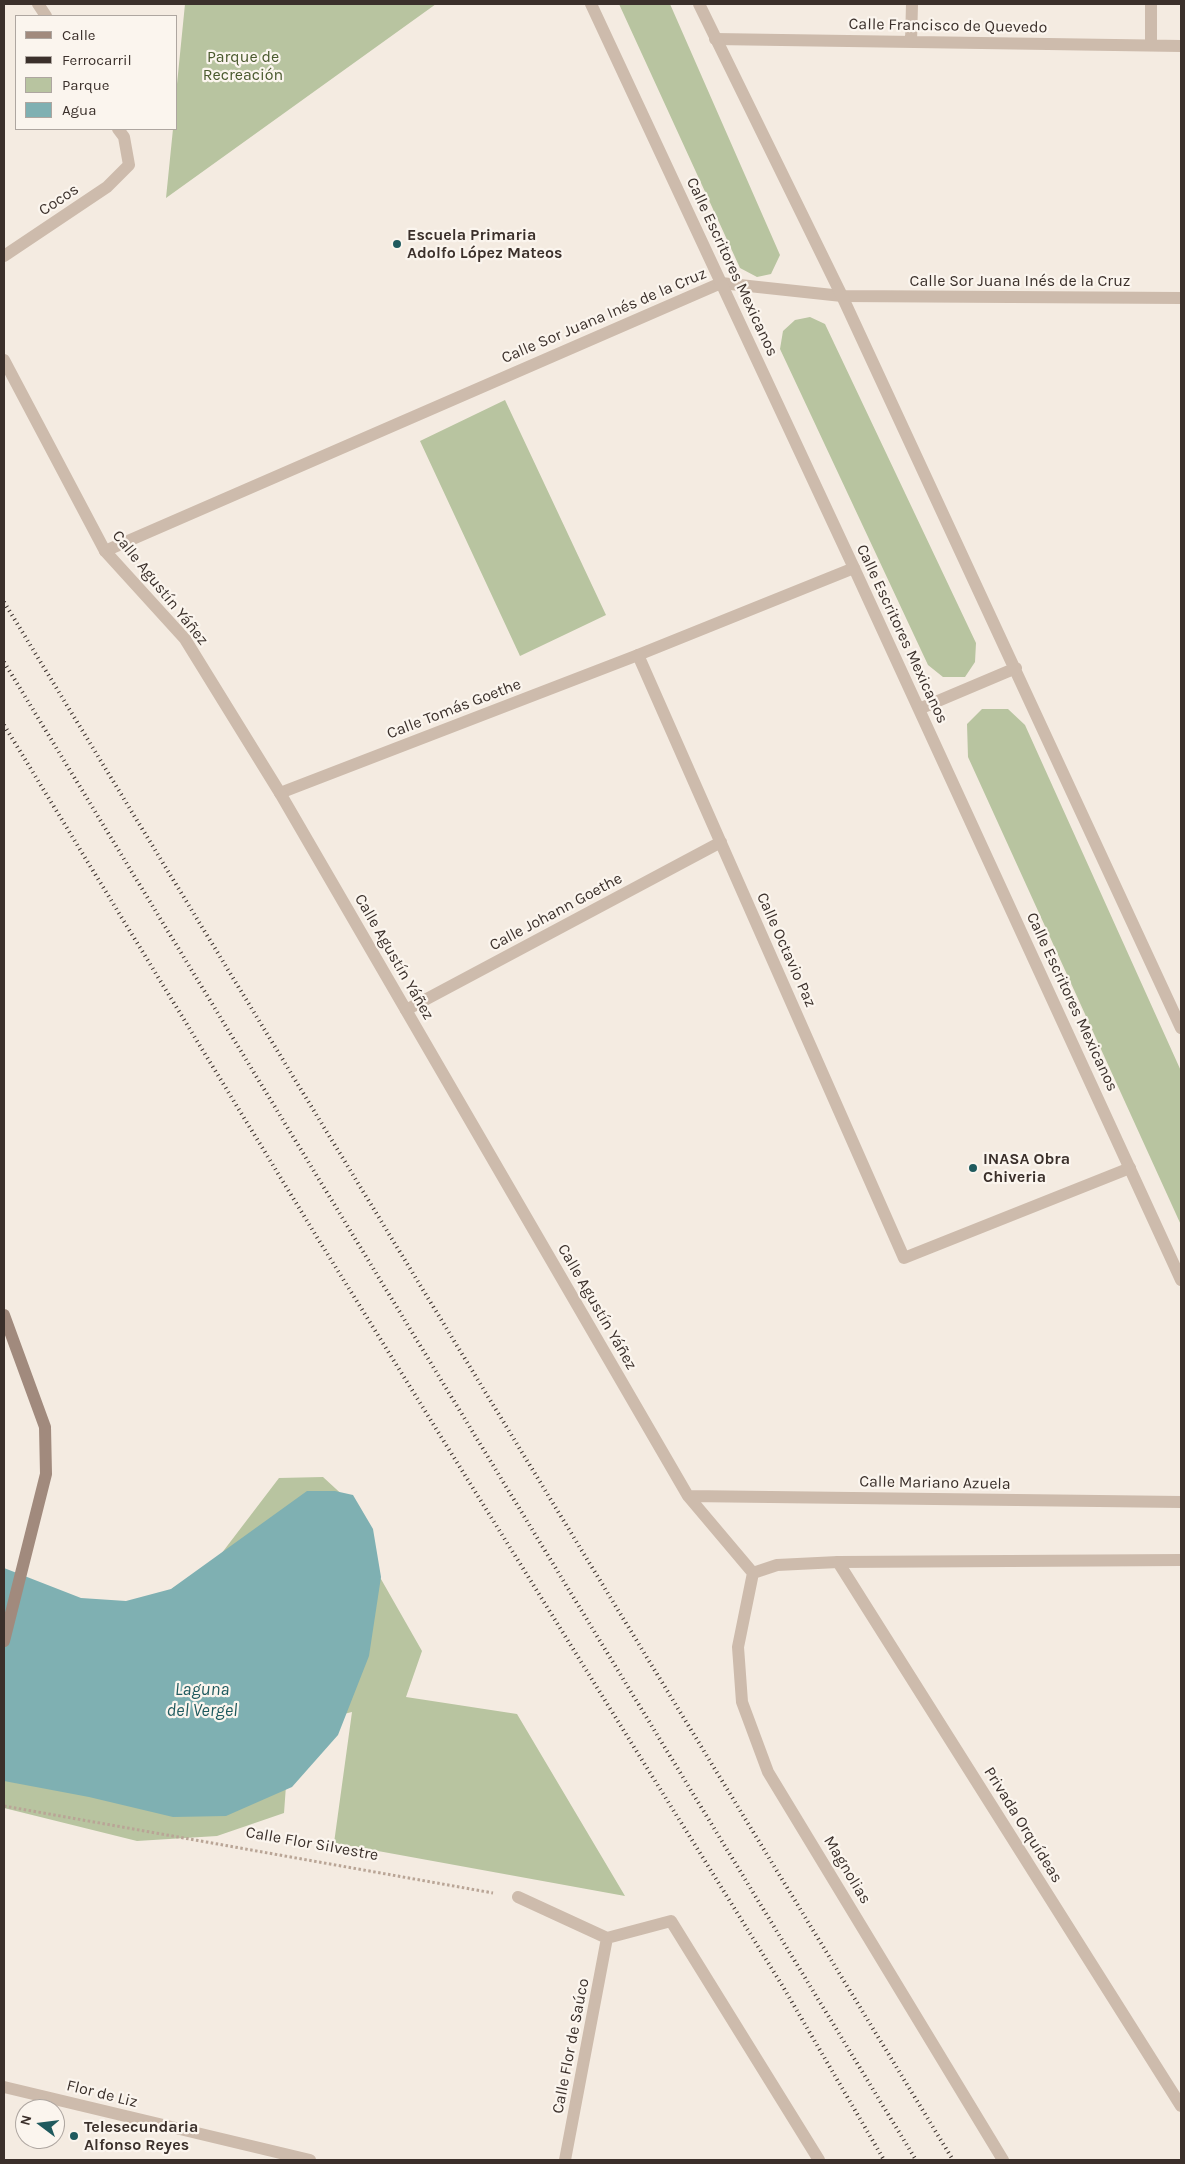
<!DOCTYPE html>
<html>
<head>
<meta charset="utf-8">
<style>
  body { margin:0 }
  #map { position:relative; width:1185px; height:2164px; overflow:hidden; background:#f4ebe1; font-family:Karla,sans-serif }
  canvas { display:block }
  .frame { position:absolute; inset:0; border:5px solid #3b302b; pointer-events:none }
  .legend { position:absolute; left:15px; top:15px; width:162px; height:115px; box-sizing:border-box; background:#fbf5ee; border:1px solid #aea6a0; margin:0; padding:6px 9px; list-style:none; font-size:15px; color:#3b302b }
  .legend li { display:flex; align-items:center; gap:10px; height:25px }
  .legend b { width:25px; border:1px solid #aea6a0 }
  .north { position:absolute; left:15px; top:2099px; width:50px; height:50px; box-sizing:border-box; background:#fbf5ee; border:1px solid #aea6a0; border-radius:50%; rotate:285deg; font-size:14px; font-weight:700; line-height:20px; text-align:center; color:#3b302b }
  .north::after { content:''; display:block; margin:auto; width:18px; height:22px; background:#1f5a5e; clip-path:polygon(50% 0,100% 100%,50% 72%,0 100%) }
</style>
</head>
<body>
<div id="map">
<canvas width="1185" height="2164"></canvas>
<div class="frame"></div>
<ul class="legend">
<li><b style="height:6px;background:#a18a7d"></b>Calle</li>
<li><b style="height:6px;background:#3b302b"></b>Ferrocarril</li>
<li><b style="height:14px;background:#b8c4a0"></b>Parque</li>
<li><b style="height:14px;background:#7fb0b2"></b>Agua</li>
</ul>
<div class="north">N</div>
</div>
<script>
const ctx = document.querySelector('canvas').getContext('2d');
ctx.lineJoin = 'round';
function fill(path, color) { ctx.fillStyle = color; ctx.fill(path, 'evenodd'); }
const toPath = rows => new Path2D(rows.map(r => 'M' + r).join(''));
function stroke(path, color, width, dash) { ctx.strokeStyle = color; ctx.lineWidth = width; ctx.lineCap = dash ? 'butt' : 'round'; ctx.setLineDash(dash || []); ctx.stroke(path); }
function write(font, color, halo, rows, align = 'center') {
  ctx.font = font + ' Karla,sans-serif'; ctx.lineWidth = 4.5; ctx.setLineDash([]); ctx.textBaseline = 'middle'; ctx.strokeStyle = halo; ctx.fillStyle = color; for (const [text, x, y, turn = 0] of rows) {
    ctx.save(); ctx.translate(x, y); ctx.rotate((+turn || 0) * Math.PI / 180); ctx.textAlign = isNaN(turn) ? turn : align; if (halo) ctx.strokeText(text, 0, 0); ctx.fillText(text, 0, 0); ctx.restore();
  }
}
fill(toPath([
  [185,4,436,4,166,198,173,129,176,129,176,94],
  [619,4,670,4,780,255,771,274,757,277,740,268],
  [810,317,825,324,976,643,975,662,965,677,943,677,928,665,780,349,783,331,795,320],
  [505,400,606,615,520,656,420,441],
  [982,709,1008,709,1025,725,1181,1071,1181,1225,968,757,967,724],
  [323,1477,348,1500,357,1537,422,1651,406,1697,517,1714,625,1896,334,1843,352,1712,331,1717,288,1758,284,1813,217,1836,137,1841,4,1808,4,1615,155,1600,218,1558,279,1478]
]), '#b8c4a0');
fill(toPath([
  [307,1491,335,1491,353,1495,373,1529,381,1577,369,1656,338,1735,292,1787,226,1816,173,1817,89,1797,4,1781,4,1568,81,1598,126,1601,171,1589]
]), '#7fb0b2');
stroke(toPath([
  [4,1806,493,1893]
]), '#b9a596', 3, [2.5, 2.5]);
stroke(toPath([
  [280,793,638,655]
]), '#cdbbac', 12);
stroke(toPath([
  [38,4,46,16],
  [715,39,1181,46],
  [911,42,912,4],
  [1151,45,1151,4],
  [4,256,107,187,129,165,124,137,118,129],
  [105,551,721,283,842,296,1181,298],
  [854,568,638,655,904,1258,1130,1168],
  [406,1010,721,842],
  [838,1562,1181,2106],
  [518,1897,607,1938],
  [607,1938,671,1921,819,2160],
  [4,2087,310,2160],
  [565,2160,607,1938]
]), '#cdbbac', 12);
stroke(toPath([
  [591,4,854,568,1181,1280],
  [699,4,842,296,1181,1028],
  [4,360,105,551,185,639,280,793,688,1496,753,1573],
  [919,709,1016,668],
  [688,1496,1181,1502],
  [753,1573,738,1647,742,1702,768,1772,1003,2160],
  [753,1573,777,1565,838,1562,1181,1560]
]), '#cdbbac', 12);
stroke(toPath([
  [4,1315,45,1427,46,1474,4,1641]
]), '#a18a7d', 12);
stroke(toPath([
  [4,602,953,2160],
  [4,662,916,2160],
  [4,725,315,1234,782,1985,884,2160]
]), '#3b302b', 4, [1, 4]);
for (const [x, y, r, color] of [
  [397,244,5,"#1f5a5e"],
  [973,1168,5,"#1f5a5e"],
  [74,2136,5,"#1f5a5e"]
]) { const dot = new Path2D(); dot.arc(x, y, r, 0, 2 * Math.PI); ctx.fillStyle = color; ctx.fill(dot); stroke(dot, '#fbf5ee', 2); }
write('16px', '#3b302b', '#fbf5ee', [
  ["Calle Francisco de Quevedo",948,26,1],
  ["Cocos",59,200,-34],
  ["Calle Escritores Mexicanos",732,267,65],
  ["Calle Sor Juana Inés de la Cruz",1020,281],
  ["Calle Sor Juana Inés de la Cruz",604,316,-23],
  ["Calle Agustín Yáñez",160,588,51],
  ["Calle Escritores Mexicanos",902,634,65],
  ["Calle Tomás Goethe",454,709,-21],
  ["Calle Johann Goethe",556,912,-28],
  ["Calle Octavio Paz",786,950,66],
  ["Calle Agustín Yáñez",394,957,60],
  ["Calle Escritores Mexicanos",1072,1002,65],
  ["Calle Agustín Yáñez",597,1307,60],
  ["Calle Mariano Azuela",935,1483,1],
  ["Privada Orquídeas",1023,1825,58],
  ["Calle Flor Silvestre",312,1844,10],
  ["Magnolias",847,1870,59],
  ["Calle Flor de Saúco",571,2046,-79],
  ["Flor de Liz",102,2094,14]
]);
write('16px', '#4a5a2e', '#fbf5ee', [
  ["Parque de",243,57],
  ["Recreación",243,75]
]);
write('bold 16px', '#3b302b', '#fbf5ee', [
  ["Escuela Primaria",407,235],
  ["Adolfo López Mateos",407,253],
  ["INASA Obra",983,1159],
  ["Chiveria",983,1177],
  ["Telesecundaria",84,2127],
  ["Alfonso Reyes",84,2145]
], 'left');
write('italic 18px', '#1f5a5e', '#fbf5ee', [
  ["Laguna",202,1690],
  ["del Vergel",202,1711]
]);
</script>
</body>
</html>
